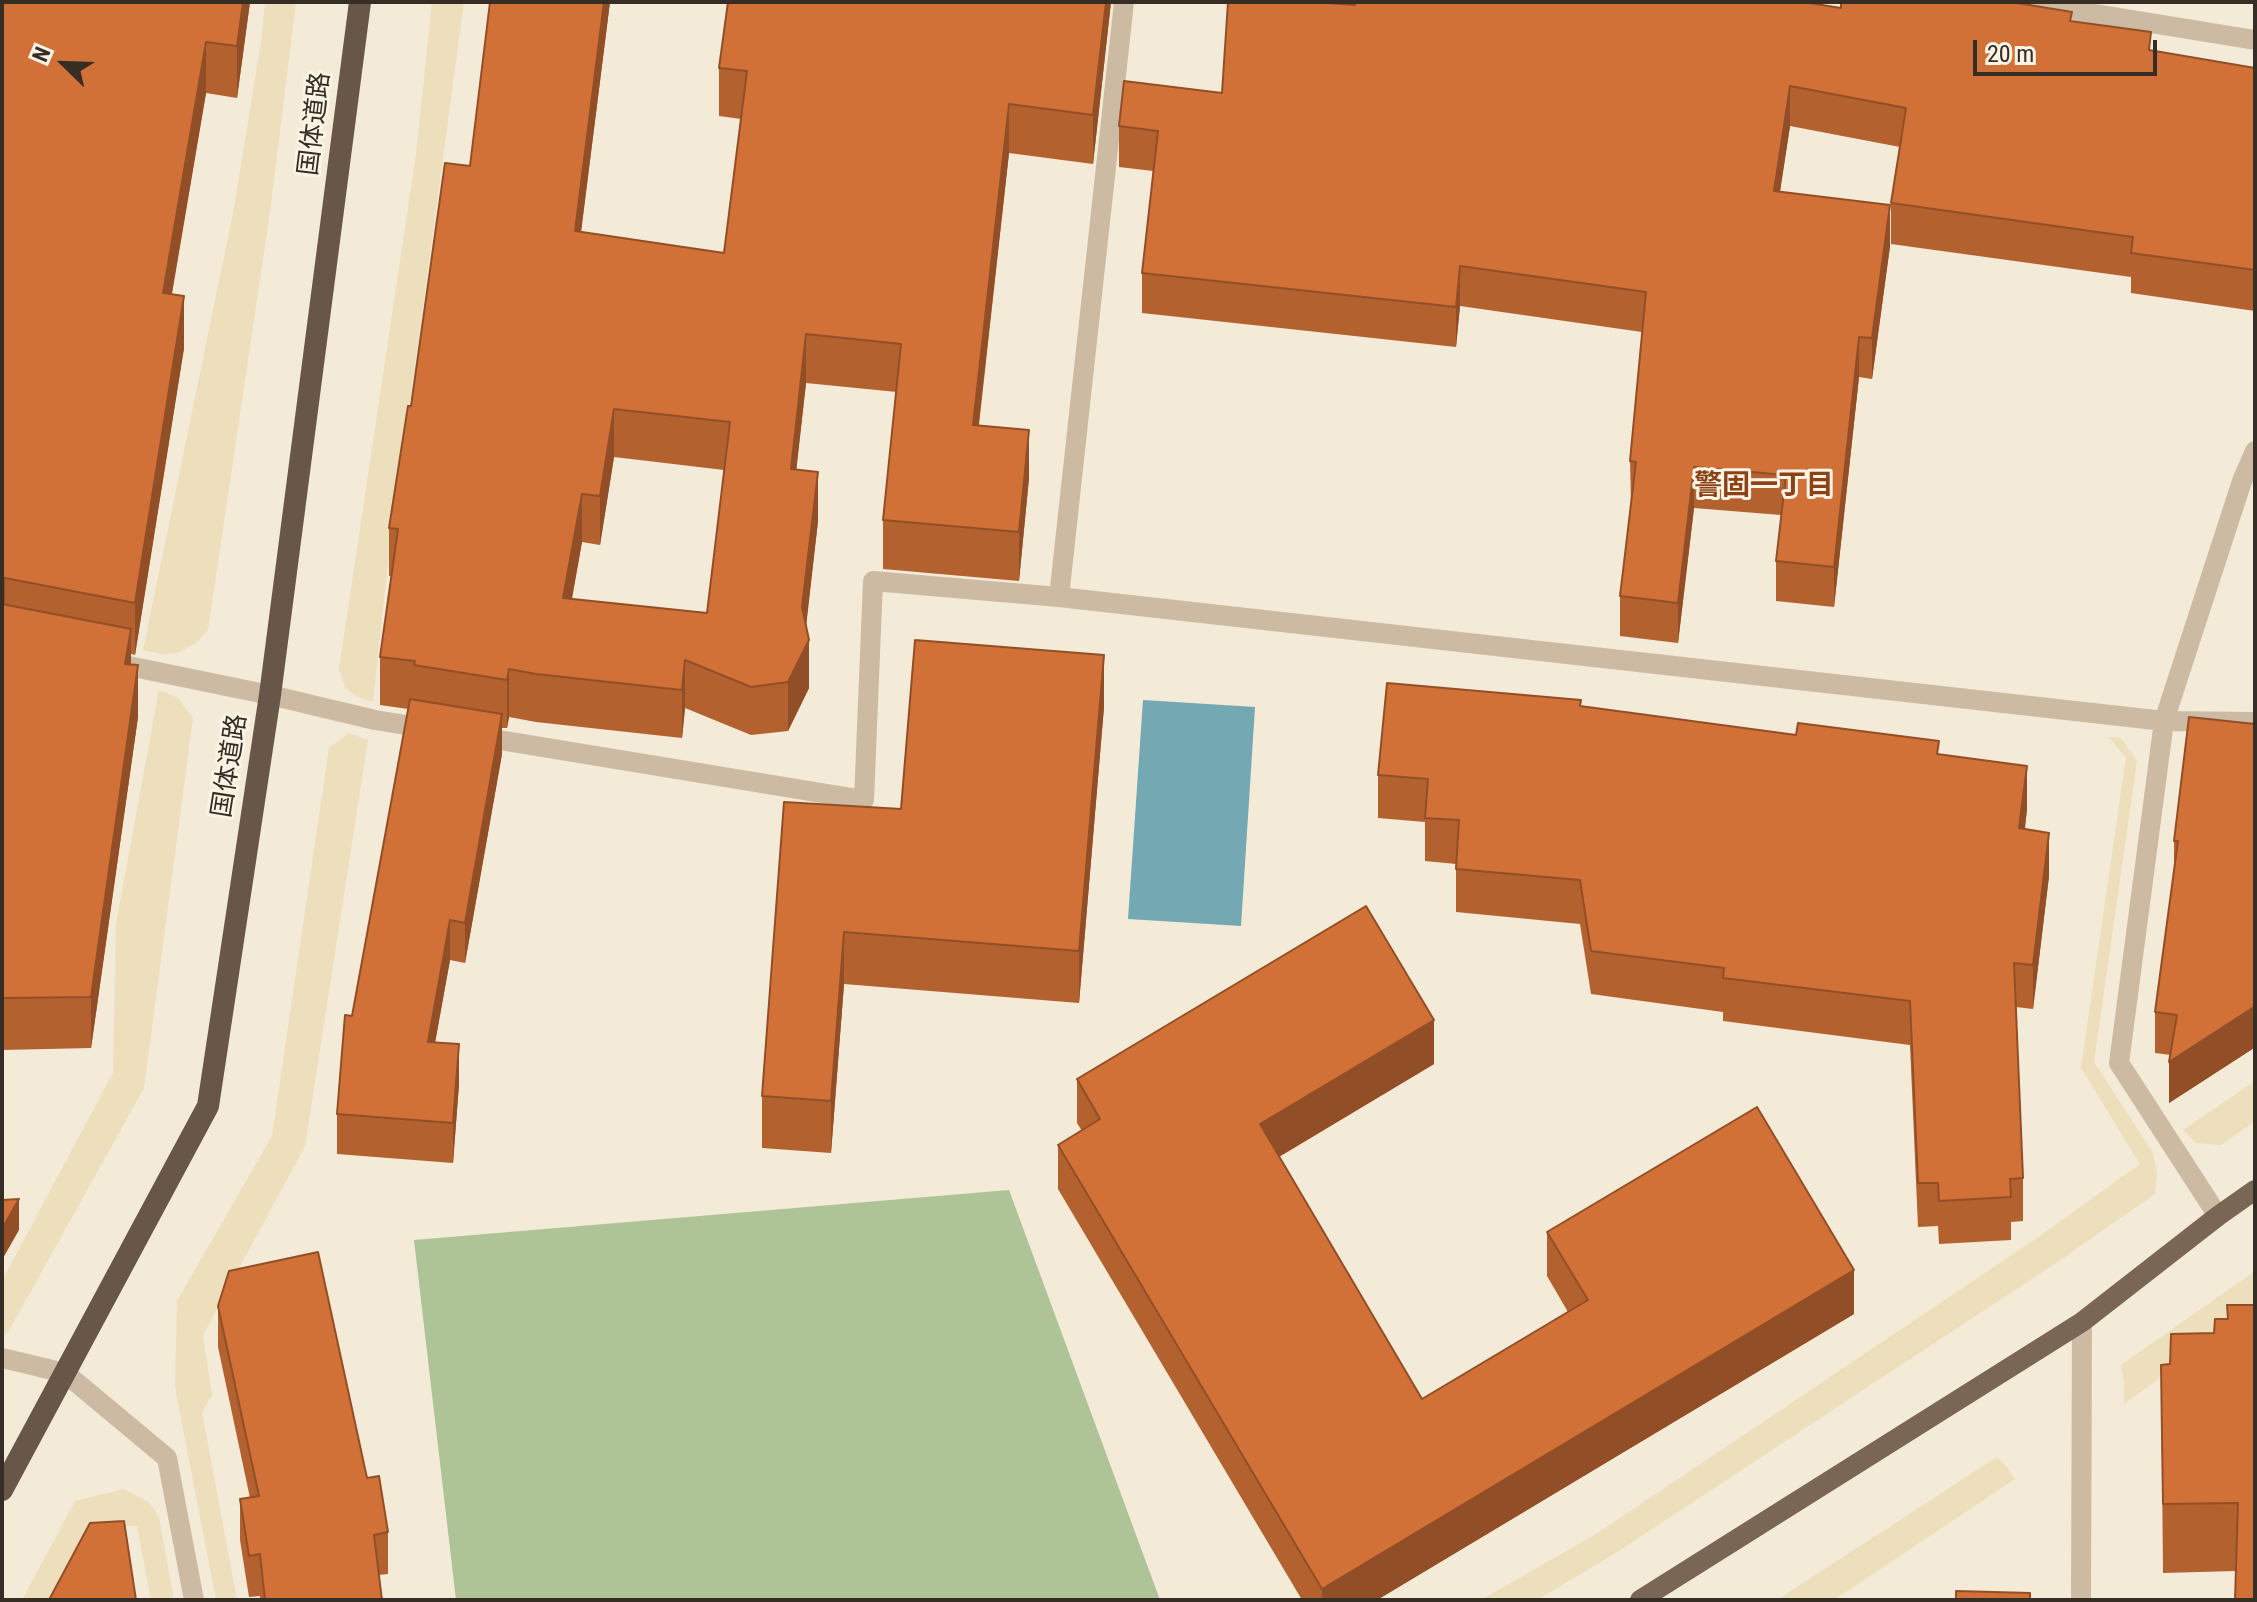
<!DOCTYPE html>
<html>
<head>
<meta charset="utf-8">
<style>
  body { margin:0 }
  #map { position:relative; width:2257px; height:1602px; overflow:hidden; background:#f3ead7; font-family:"Roboto Condensed",sans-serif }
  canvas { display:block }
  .frame { position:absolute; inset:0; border:4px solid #362d25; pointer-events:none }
  .north { position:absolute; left:24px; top:24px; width:80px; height:80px; -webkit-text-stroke:6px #fbf3e3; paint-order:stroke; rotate:293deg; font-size:22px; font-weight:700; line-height:32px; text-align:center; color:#362d25 }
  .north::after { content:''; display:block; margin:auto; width:28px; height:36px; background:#362d25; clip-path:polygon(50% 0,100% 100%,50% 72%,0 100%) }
  .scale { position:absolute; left:1973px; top:40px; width:184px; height:36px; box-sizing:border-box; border:4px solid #362d25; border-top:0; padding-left:10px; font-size:24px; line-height:28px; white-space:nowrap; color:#362d25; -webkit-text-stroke:6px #fbf3e3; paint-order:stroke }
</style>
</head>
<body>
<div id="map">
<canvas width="2257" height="1602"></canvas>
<div class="frame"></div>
<div class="north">N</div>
<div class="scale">20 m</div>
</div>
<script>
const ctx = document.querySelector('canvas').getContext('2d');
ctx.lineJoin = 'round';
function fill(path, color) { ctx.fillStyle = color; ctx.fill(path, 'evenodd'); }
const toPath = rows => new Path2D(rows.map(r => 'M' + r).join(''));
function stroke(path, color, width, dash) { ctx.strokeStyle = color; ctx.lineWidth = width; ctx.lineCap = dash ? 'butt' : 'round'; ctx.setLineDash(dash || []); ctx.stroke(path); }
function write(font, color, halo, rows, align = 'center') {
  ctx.font = font + ' "Roboto Condensed","Noto Sans JP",sans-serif'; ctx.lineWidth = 6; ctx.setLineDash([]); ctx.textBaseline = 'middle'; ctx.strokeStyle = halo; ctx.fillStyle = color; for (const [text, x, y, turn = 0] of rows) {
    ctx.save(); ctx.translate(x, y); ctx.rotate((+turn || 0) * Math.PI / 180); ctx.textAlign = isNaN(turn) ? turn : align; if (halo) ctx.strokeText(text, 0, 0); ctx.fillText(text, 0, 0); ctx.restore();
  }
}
fill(toPath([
  [1009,1190,1160,1600,456,1600,414,1240]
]), '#aec396');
fill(toPath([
  [265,2,296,2,270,212,208,630,197,642,178,653,160,654,143,650,234,208,261,42],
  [432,2,464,2,416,358,393,516,373,702,356,696,345,687,339,669,416,154],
  [159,690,178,698,193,718,144,1088,8,1332,2,1335,2,1281,113,1073,116,924],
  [349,733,368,740,305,1146,203,1335,212,1395,202,1412,237,1600,216,1600,175,1387,177,1301,272,1136,329,748],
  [2108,737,2121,738,2137,761,2094,1062,2153,1153,2157,1174,2155,1194,2056,1263,1611,1556,1537,1600,1481,1600,1596,1534,2040,1236,2140,1164,2081,1068,2126,757],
  [2255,1081,2255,1121,2221,1145,2196,1143,2183,1130],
  [2255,1271,2255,1309,2124,1404,2124,1382,2121,1365],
  [1997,1457,2007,1467,2015,1479,1834,1600,1777,1600],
  [124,1489,150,1503,159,1518,174,1600,151,1600,137,1526,100,1526,60,1600,22,1600,75,1501]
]), '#eddebc');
fill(toPath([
  [1143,700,1255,707,1241,926,1128,919]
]), '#74a8b2');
stroke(toPath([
  [2021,2,2255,40],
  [1059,597,1124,2],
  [114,663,270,695,375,720,431,729],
  [475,736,864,800,873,581,1059,597,2164,721,2255,722],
  [2218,1216,2119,1063,2164,721,2242,481,2255,451],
  [2,1358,65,1373,167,1458,194,1600],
  [2081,1600,2082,1322]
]), '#ccbba2', 20);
stroke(toPath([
  [1640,1600,2082,1322,2218,1216,2255,1190]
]), '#796655', 20);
stroke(toPath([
  [2,1490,208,1106,270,695,360,2]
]), '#685748', 22);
fill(toPath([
  [2,2,250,2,237,98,206,93,172,294,184,348,135,655,131,654,131,664,138,717,91,1048,2,1050],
  [610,2,581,232,724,253,741,119,719,116,719,68,1111,2,1093,164,1009,153,979,425,1029,478,1019,581,883,569,883,520,897,392,806,383,796,470,818,521,806,624,809,688,788,731,751,735,685,708,682,738,536,722,509,717,507,728,502,728,502,754,465,963,450,960,435,1042,459,1084,453,1163,337,1154,337,1114,352,1016,408,709,380,705,380,657,391,576,389,576,389,528,411,406,470,166],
  [614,457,724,470,707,613,572,599,582,542,600,545],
  [1355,5,1841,8,2072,21,2151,50,2255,68,2255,311,2131,293,2131,277,1891,244,1891,203,1900,147,1790,126,1780,191,1890,246,1872,379,1859,377,1834,607,1776,601,1776,561,1781,515,1694,508,1678,643,1620,636,1620,596,1631,502,1630,461,1642,332,1460,306,1456,347,1142,313,1142,273,1153,171,1119,167,1119,126,1222,93],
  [1581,706,1939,754,2027,809,2025,829,2049,876,2033,1009,2016,1007,2023,1178,2023,1221,2011,1222,2011,1240,1939,1244,1938,1226,1918,1227,1910,1045,1723,1021,1723,1012,1591,994,1580,924,1456,912,1456,864,1425,861,1425,822,1378,818,1378,775],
  [1104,707,1079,1003,844,984,831,1153,762,1148,762,1096,901,809],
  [2189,717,2254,1048,2169,1103,2171,1055,2155,1053,2155,1012,2174,870,2174,841],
  [1434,1064,1279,1157,1422,1399,1568,1312,1547,1276,1547,1232,1854,1314,1377,1600,1302,1600,1058,1189,1058,1145,1082,1131,1077,1123,1077,1079],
  [2255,1305,2235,1571,2163,1573,2161,1365,2170,1364,2214,1333,2227,1319],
  [218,1306,367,1478,388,1532,388,1574,379,1575,382,1600,260,1600,260,1596,249,1597,240,1540,240,1499,250,1498,218,1347]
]), '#b46130');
fill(toPath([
  [243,2,250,2,237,98,237,46],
  [604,2,610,2,575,279,575,231],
  [1106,2,1111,2,1093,164,1093,115],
  [206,42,206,93,163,344,163,293],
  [1790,86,1790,126,1774,231,1774,191],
  [1009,104,1009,153,973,473,973,425],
  [1890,205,1890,246,1872,379,1872,338],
  [1460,266,1460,306,1456,347,1456,307],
  [184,296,184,348,135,655,135,603],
  [806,334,806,383,791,518,791,469],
  [1859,337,1859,377,1834,607,1834,567],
  [614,409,614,457,600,545,600,496],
  [1029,430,1029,478,1019,581,1019,532],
  [1694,467,1694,508,1678,643,1678,603],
  [818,472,818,521,803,654,809,640,809,688,788,731,788,682,802,607],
  [582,494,582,542,563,646,563,598],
  [2,578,5,578,5,629,2,630],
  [131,629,131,681,125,664],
  [1104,655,1104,707,1079,1003,1079,951],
  [685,660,685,708,682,738,682,690],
  [138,665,138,717,91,1048,91,997],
  [509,669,509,717,507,728,507,680],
  [502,714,502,754,465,963,465,923],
  [2027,766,2027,809,2019,872,2019,828],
  [2049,833,2049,876,2033,1009,2033,965],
  [450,920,450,960,428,1082,428,1042],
  [844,932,844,984,831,1153,831,1101],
  [2255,1001,2254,1048,2169,1103,2169,1062],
  [1434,1020,1434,1064,1260,1168,1260,1124],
  [459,1044,459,1084,453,1163,453,1123],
  [19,1199,19,1230,2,1260,2,1229],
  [1854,1270,1854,1314,1377,1600,1322,1600,1322,1589]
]), '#924f27');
const building = toPath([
  [2,2,243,2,237,46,206,42,163,293,184,296,135,603,5,578,2,578,2,2],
  [490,2,604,2,575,231,724,253,747,71,719,68,728,2,1106,2,1093,115,1009,104,973,425,1029,430,1019,532,883,520,901,344,806,334,791,469,818,472,802,607,809,640,788,682,751,687,685,660,682,690,536,674,509,669,507,680,414,665,415,661,380,657,398,529,389,528,408,406,411,406,445,163,470,166,490,2],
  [614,409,730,422,707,613,563,598,582,494,600,496,614,409],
  [1228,2,1315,2,1355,5,1356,2,1803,2,1841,8,1841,2,2011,2,2072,12,2070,21,2151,32,2149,50,2255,68,2255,270,2131,253,2133,237,1891,203,1906,108,1790,86,1774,191,1890,205,1872,338,1859,337,1834,567,1776,561,1786,475,1694,467,1678,603,1620,596,1636,462,1630,461,1646,292,1460,266,1456,307,1142,273,1158,131,1119,126,1124,81,1222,93,1228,2],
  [2,604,131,629,125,664,138,665,91,997,2,998,2,604],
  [915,640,1104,655,1079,951,844,932,831,1101,762,1096,784,802,901,809,915,640],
  [1387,683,1581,700,1580,706,1796,735,1798,723,1939,741,1937,754,2027,766,2019,828,2049,833,2033,965,2014,963,2023,1178,2010,1179,2011,1197,1939,1201,1938,1183,1918,1183,1910,1001,1723,978,1724,968,1591,951,1580,880,1456,869,1459,820,1425,818,1428,779,1378,775,1387,683],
  [410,699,502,714,465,923,450,920,428,1042,459,1044,453,1123,337,1114,345,1015,352,1016,410,699],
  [2189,717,2255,724,2255,1001,2254,1007,2169,1062,2177,1015,2155,1012,2178,841,2174,841,2189,717],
  [1366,906,1434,1020,1260,1124,1422,1399,1588,1300,1547,1232,1757,1107,1854,1270,1322,1589,1058,1145,1100,1119,1077,1079,1366,906],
  [19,1199,2,1229,2,1200,19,1199],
  [318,1252,367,1478,379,1476,388,1532,374,1535,382,1600,265,1600,260,1554,249,1556,240,1499,259,1496,218,1306,229,1271,318,1252],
  [2227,1305,2255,1305,2255,1600,2235,1600,2238,1503,2163,1504,2161,1365,2170,1364,2171,1334,2214,1333,2215,1319,2228,1319,2227,1305],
  [124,1521,136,1600,49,1600,90,1523,124,1521],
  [1956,1591,2030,1593,2030,1600,1956,1600,1956,1591]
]);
fill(building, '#d17138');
stroke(building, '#924f27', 2);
write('26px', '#362d25', '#fbf3e3', [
  ["国体道路",316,124,-83],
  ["国体道路",231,766,-81]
]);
write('bold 28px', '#8c4217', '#fbf3e3', [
  ["警固一丁目",1764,487]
]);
</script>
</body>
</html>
